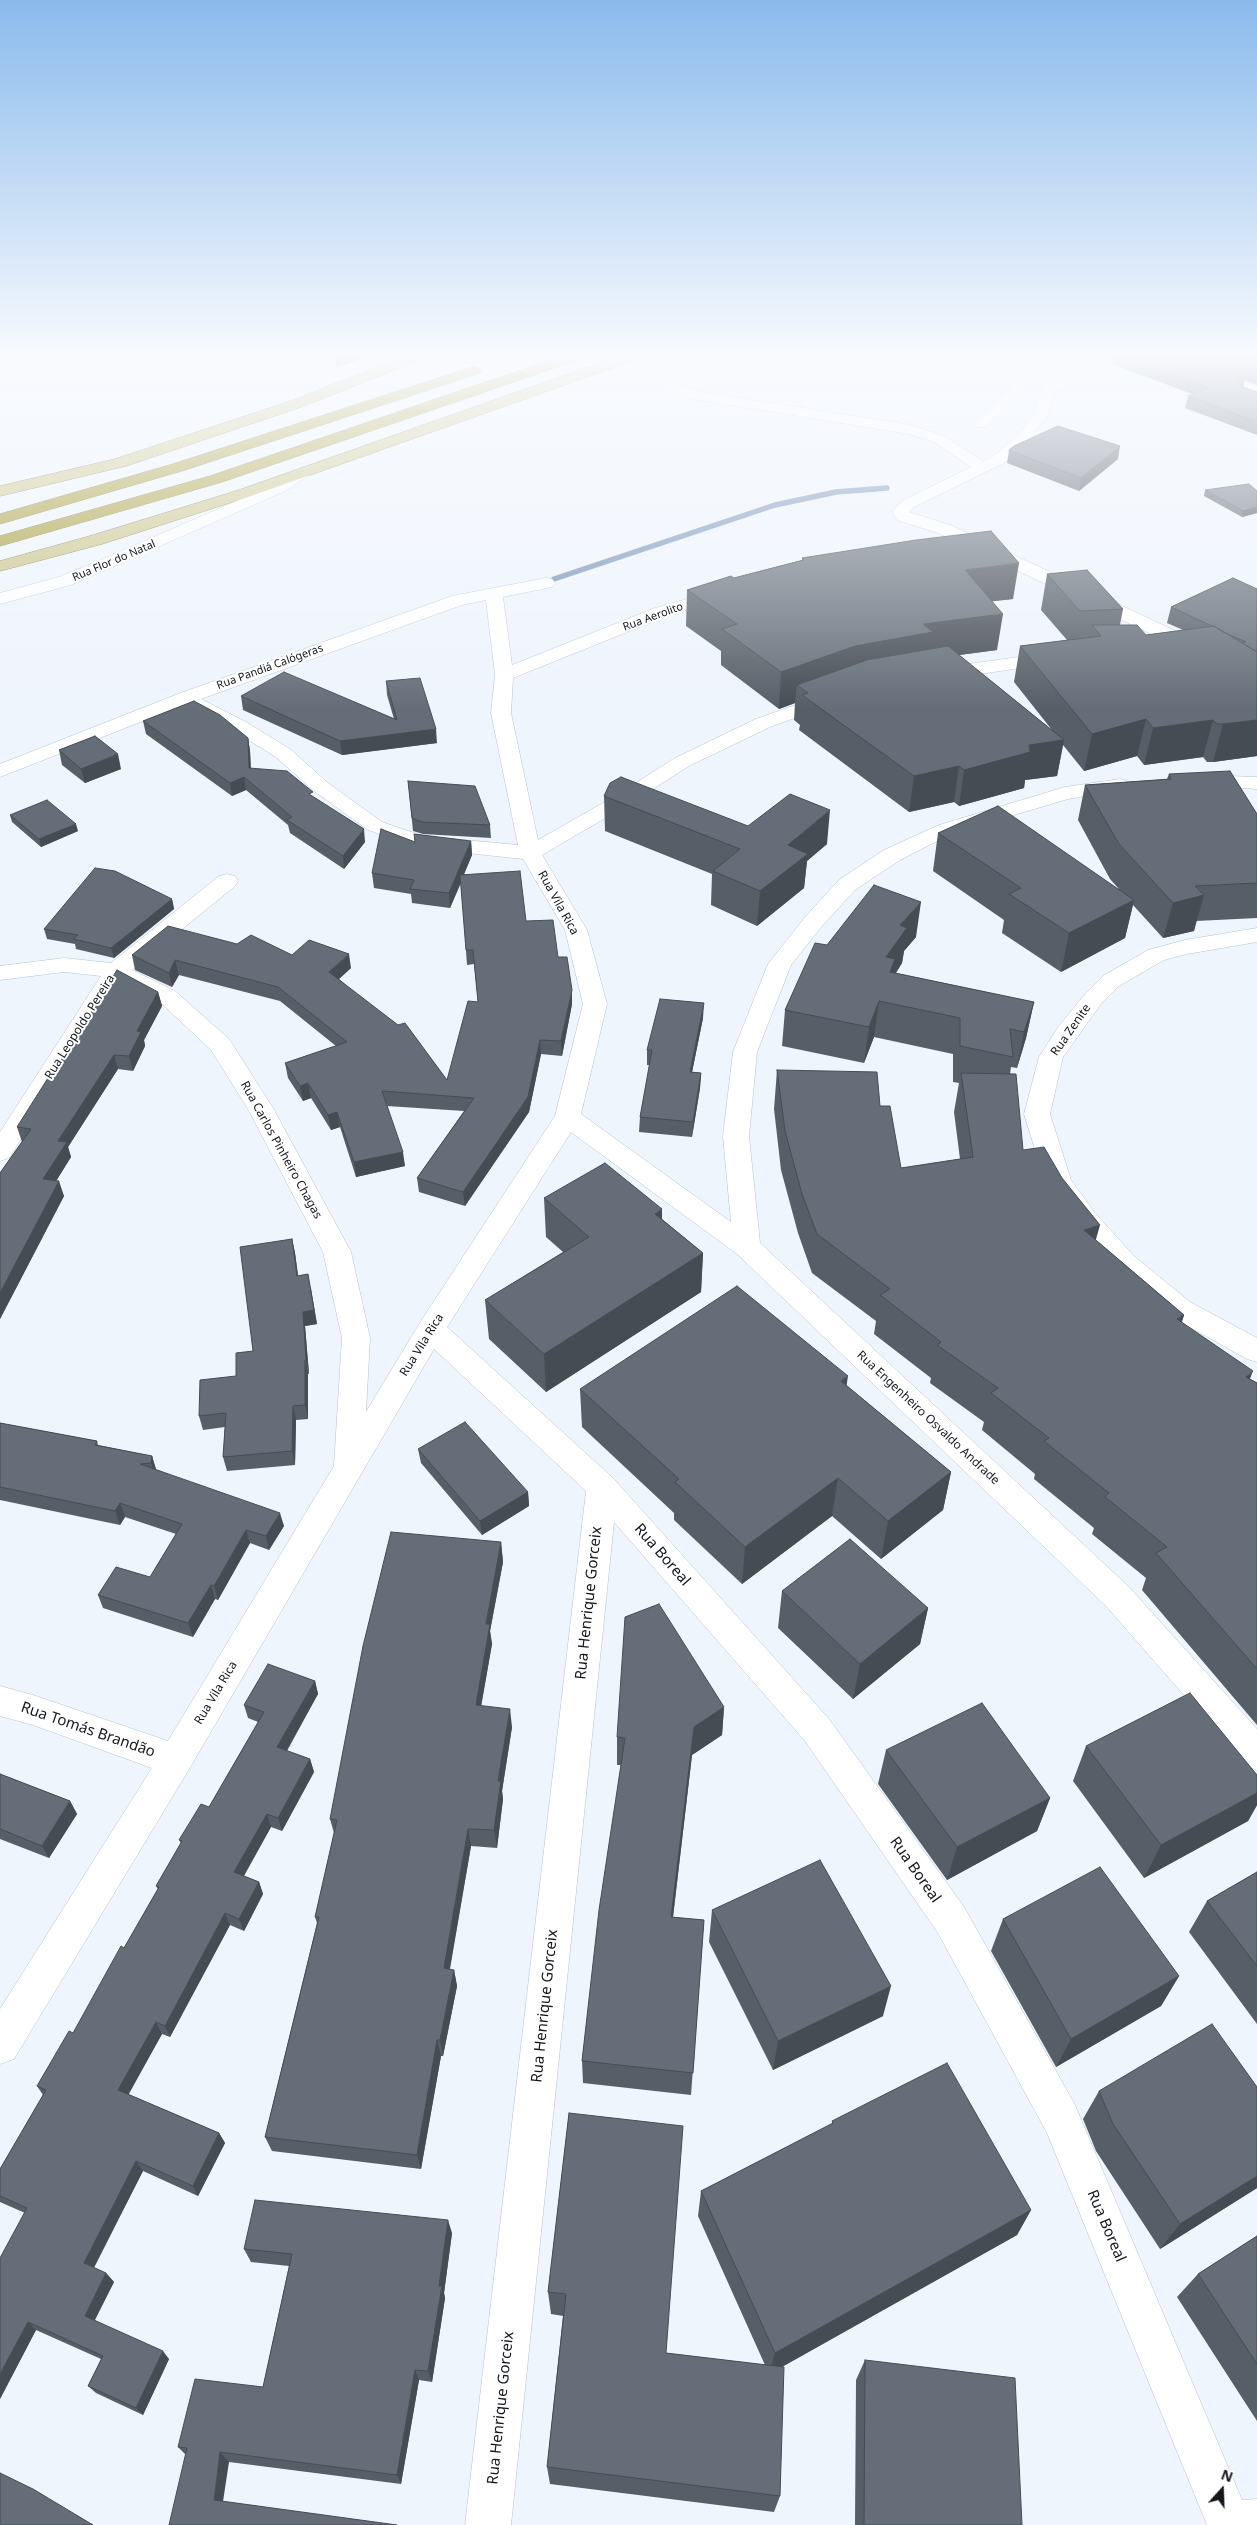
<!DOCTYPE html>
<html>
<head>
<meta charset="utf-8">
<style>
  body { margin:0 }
  #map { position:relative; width:1257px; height:2525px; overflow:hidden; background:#eff5fd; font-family:"Noto Sans",sans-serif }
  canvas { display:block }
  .north { position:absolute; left:1197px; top:2465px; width:50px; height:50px; -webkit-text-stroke:4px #fff; paint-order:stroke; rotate:20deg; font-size:14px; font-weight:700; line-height:20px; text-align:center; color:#13171b }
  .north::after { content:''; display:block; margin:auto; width:18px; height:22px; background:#13171b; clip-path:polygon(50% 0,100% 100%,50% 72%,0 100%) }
</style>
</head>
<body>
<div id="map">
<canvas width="1257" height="2525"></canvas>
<div class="north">N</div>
</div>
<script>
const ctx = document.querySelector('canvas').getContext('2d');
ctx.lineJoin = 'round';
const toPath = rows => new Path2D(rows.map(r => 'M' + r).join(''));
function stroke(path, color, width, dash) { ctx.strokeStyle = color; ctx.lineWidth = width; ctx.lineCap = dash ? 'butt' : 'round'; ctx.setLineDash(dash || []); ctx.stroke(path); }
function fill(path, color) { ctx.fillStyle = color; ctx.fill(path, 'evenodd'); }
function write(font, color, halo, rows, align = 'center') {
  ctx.font = font + ' "Noto Sans",sans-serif'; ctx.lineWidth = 4; ctx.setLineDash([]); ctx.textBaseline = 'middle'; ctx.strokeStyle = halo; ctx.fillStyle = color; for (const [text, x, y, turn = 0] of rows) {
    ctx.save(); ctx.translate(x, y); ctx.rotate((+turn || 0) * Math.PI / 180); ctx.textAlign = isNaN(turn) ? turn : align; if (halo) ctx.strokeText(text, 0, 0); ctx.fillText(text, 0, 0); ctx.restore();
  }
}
stroke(toPath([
  [554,579,775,505,836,492,887,488]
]), '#748fb2', 5.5);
const minor = toPath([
  [685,356,703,356,680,370,676,380,684,386,701,392,911,425,944,436,983,461,992,457,1018,435,1033,415,1042,390,1077,356,1092,356,1054,394,1048,415,1028,441,1004,463,914,507,909,512,950,525,1214,649,1257,676,1257,690,1250,688,1200,657,938,533,897,520,892,512,902,501,971,467,934,442,909,434,693,399,674,392,662,381,663,374,670,364,685,356],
  [1043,356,1058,356,986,427,976,427,973,424,976,421,1043,356],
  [1162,356,1182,356,1257,386,1257,395,1164,359,1162,356],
  [304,467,312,472,310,475,283,492,71,585,0,604,0,593,59,577,96,562,271,486,304,467],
  [546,578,552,579,555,583,552,587,503,597,512,665,655,608,722,589,728,590,731,594,728,598,667,616,513,678,511,713,538,840,617,795,675,758,756,719,829,693,836,695,839,699,836,703,770,727,689,766,631,803,542,855,587,930,607,1004,581,1114,731,1222,723,1136,733,1052,768,964,806,916,839,880,884,850,939,825,1065,787,1120,779,1127,781,1130,785,1127,789,1068,799,953,833,900,860,855,890,822,926,791,965,757,1052,749,1136,760,1243,1128,1586,1257,1729,1257,1770,1245,1765,1106,1606,737,1254,571,1132,447,1327,613,1478,829,1719,964,1907,1075,2105,1242,2500,1257,2499,1257,2525,1207,2525,1047,2133,938,1933,805,1741,614,1522,511,2525,465,2525,586,1491,434,1349,188,1771,14,2059,0,2064,0,2009,152,1768,33,1725,0,1716,0,1686,33,1695,168,1741,334,1466,342,1338,323,1252,248,1109,211,1050,159,1001,120,982,9,1158,0,1161,0,1132,101,976,64,972,0,980,0,966,64,958,111,963,219,876,227,874,235,876,238,881,235,886,132,970,175,991,229,1039,273,1108,351,1252,370,1338,366,1412,421,1321,555,1116,583,1004,565,930,523,859,420,848,368,830,314,791,276,757,232,730,184,705,0,777,0,764,178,694,452,596,546,578],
  [486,600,495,675,491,713,518,845,423,836,382,822,328,783,290,749,246,722,201,699,462,605,486,600],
  [1055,652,1062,654,1064,658,1062,662,939,680,932,678,930,674,932,670,939,668,1055,652],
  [1200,775,1257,777,1257,789,1193,785,1190,781,1193,777,1200,775],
  [1257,928,1257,942,1187,954,1164,960,1119,986,1101,1004,1063,1057,1050,1114,1071,1180,1095,1213,1134,1256,1190,1302,1257,1338,1257,1362,1247,1359,1170,1316,1114,1270,1075,1227,1045,1182,1024,1114,1039,1057,1059,1026,1085,994,1103,976,1148,950,1185,940,1257,928]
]);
const major = toPath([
  [405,356,425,356,423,359,301,407,126,466,0,496,0,486,115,459,291,401,405,356],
  [619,356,640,356,638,359,248,497,102,544,0,571,0,561,90,536,236,491,619,356]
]);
const highway = toPath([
  [562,356,583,356,581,359,222,482,0,546,0,536,210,476,562,356],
  [475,366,482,370,480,373,185,470,0,524,0,514,173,464,475,366]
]);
stroke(minor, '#b6c0cd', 1);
stroke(major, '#706a24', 1);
stroke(highway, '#706a24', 1);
fill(minor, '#fff');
fill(major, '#c7c17f');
fill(highway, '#a29729');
fill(toPath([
  [333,356,369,356,337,367],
  [1114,356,1182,356,1244,387,1257,392,1257,435,1185,408,1188,396,1192,394,1112,364],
  [1187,356,1257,356,1257,385],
  [1009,450,1118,459,1079,491,1007,463],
  [1205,490,1257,491,1257,513,1242,517,1204,496],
  [802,558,1013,599,992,601,997,650,959,655,1052,730,1014,682,1020,646,1067,640,1041,610,1047,574,1123,609,1120,625,1146,635,1183,630,1167,623,1171,607,1257,589,1257,756,1213,762,1207,762,1203,757,1144,765,1137,756,1084,771,1063,745,1057,776,1025,780,1024,788,959,806,954,802,909,812,799,730,800,725,794,720,795,703,779,709,721,665,721,651,686,626,687,590,802,560],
  [386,681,437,743,342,755,243,710,241,696,394,719,387,695],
  [143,721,248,738,250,751,251,768,313,797,365,842,344,869,290,833,288,825,246,790,232,796,146,734],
  [59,750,121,769,85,783,62,765],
  [1169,774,1257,814,1257,918,1196,921,1194,931,1163,938,1133,905,1125,938,1061,972,1002,933,1004,920,933,871,938,833,1119,889,1110,879,1078,820,1085,785,1167,779],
  [408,781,490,825,491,838,423,834,413,831],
  [604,796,748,826,827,844,807,861,804,888,757,926,711,905,712,874,605,831],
  [10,815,78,831,41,847,12,822],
  [471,841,472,855,464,874,526,921,558,957,572,1004,562,1056,541,1054,529,1112,465,1206,419,1192,417,1178,464,1111,387,1106,405,1166,356,1177,340,1127,331,1130,311,1098,303,1101,288,1078,285,1063,336,1046,280,1001,179,975,172,987,135,970,132,955,237,944,351,968,339,979,447,1080,478,1002,474,964,467,965,461,883,450,908,412,903,411,894,374,888,372,873,415,842],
  [172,899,174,909,114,958,76,949,75,944,47,939,44,929],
  [916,937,904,951,902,963,896,973,1034,1002,1026,1038,1017,1068,1011,1067,1010,1074,1023,1150,1096,1240,1184,1315,1182,1322,1250,1379,1257,1383,1257,1725,1142,1590,1146,1578,1092,1534,1094,1528,1034,1479,1035,1474,982,1430,984,1422,930,1383,931,1378,874,1334,876,1321,812,1273,798,1233,781,1170,774,1109,777,1070,880,1106,901,1168,960,1159,954,1112,959,1083,953,1082,953,1054,874,1037,864,1063,782,1046,785,1010,827,945],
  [158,992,162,1006,144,1040,145,1046,133,1071,118,1069,68,1147,71,1157,56,1181,64,1196,0,1319,0,1173,22,1142,17,1127,50,1078],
  [703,1018,692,1072,701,1073,700,1088,692,1137,639,1132,640,1117,650,1065,647,1065,647,1050],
  [544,1198,662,1219,703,1253,701,1292,546,1392,489,1339,485,1300,563,1252,546,1237],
  [292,1239,295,1253,298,1276,311,1288,317,1324,305,1326,309,1374,308,1374,308,1419,296,1420,295,1465,227,1471,223,1457,225,1427,203,1430,199,1416,236,1376,253,1351],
  [846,1385,951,1472,943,1510,881,1559,832,1516,742,1584,674,1520,674,1513,582,1427,580,1389],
  [0,1423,97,1441,98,1445,152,1456,156,1470,284,1526,269,1550,250,1543,218,1600,215,1599,193,1637,103,1608,98,1595,150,1577,176,1534,125,1517,120,1525,0,1500],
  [418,1449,528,1492,529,1506,482,1535,421,1463],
  [501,1542,503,1562,490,1631,492,1644,481,1706,512,1727,502,1791,503,1799,497,1848,471,1846,450,1969,454,1970,457,1986,443,2056,441,2056,421,2169,272,2151,265,2137,317,1923,315,1917,334,1833,330,1819],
  [782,1591,928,1608,920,1644,853,1699,778,1628],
  [315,1681,318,1694,287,1751,310,1759,314,1772,282,1831,271,1827,244,1876,259,1882,263,1894,244,1931,230,1925,170,2037,162,2034,128,2094,219,2133,225,2143,198,2196,143,2171,94,2268,106,2273,114,2282,94,2320,169,2359,143,2415,96,2393,88,2386,101,2359,36,2330,0,2399,25,2213,0,2202,0,2169,43,2095,37,2086,73,2033,124,1948,158,1889,156,1886,181,1843,179,1840,209,1807,258,1722,248,1718,244,1705],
  [724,1707,722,1735,692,1755,673,1917,704,1920,691,2095,583,2083,582,2061,621,1765,617,1765,617,1737],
  [1086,1746,1257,1775,1257,1805,1248,1821,1144,1878,1073,1781],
  [886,1750,1050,1798,1037,1831,947,1880,878,1784],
  [0,1774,70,1801,77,1814,49,1858,0,1839],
  [1257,1872,1257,2024,1189,1932,1207,1901],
  [712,1910,883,2016,773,2070,709,1942],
  [1003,1919,1179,1976,1161,2006,1056,2067,991,1951],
  [1099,2091,1257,2188,1160,2249,1096,2151,1083,2119],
  [569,2113,666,2353,765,2365,698,2216,701,2191,832,2124,832,2121,1031,2210,1017,2235,782,2367,780,2496,774,2512,550,2484,547,2467,563,2316,551,2314,548,2292],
  [452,2233,444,2293,445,2298,432,2382,419,2380,401,2484,229,2462,185,2454,178,2447,263,2387,289,2266,251,2262,244,2249],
  [1257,2236,1257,2421,1177,2297,1198,2274],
  [865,2360,1022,2525,855,2525,856,2380]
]), '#565e67');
fill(toPath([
  [336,356,369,356,337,367],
  [1245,380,1242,391,1235,384],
  [1120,446,1118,459,1079,491,1081,478],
  [1257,507,1257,513,1242,517,1243,511],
  [1019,563,1013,599,960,605,965,570],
  [1003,614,997,650,929,659,808,693,797,685,795,703,779,709,781,672,855,646,923,624],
  [1146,719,1137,756,1084,771,1092,734],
  [1213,720,1203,757,1144,765,1153,728],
  [1257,720,1257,756,1213,762,1223,724],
  [436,729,437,743,342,755,340,741],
  [248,738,250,751,251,781,249,768],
  [1064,740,1057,776,1025,780,1024,788,959,806,964,770,1029,745],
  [118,754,121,769,85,783,81,769],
  [959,766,954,802,909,812,914,776],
  [244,777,246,790,232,796,230,783],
  [830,810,827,844,807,861,804,888,757,926,760,891,788,845],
  [76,824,78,831,41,847,39,839],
  [364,829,365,842,344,869,343,856],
  [471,841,472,855,450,908,449,893],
  [1204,895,1194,931,1163,938,1173,903],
  [172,899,174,909,114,958,111,948],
  [1134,900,1125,938,1061,972,1069,933],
  [921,902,916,937,904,951,902,963,893,977,886,957,900,925],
  [349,954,351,968,331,986,329,972],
  [175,960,179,975,172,987,169,973],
  [572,990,572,1004,562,1056,561,1041],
  [158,992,162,1006,144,1040,145,1046,133,1071,129,1056,137,1031],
  [879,1001,874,1037,864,1063,869,1027],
  [1034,1002,1026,1038,1017,1068,1024,1032],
  [704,1003,703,1018,689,1087,690,1072],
  [540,1040,541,1054,529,1112,465,1206,463,1192],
  [114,1055,118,1069,68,1147,71,1157,48,1194,43,1179,58,1141],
  [701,1073,700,1088,692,1137,693,1122],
  [308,1083,311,1098,303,1101,300,1086],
  [337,1112,340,1127,331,1130,328,1115],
  [403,1152,405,1166,356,1177,354,1162],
  [59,1181,64,1196,0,1319,0,1293],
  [662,1209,662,1248,655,1214],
  [1100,1225,1089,1264,1084,1230],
  [292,1239,295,1253,300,1290,297,1276],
  [703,1253,701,1292,546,1392,544,1354],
  [308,1274,317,1324,305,1326,309,1374,306,1360,303,1312],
  [1184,1315,1171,1353,1177,1319],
  [305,1360,308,1374,308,1419,305,1405],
  [1253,1371,1238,1409,1246,1377],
  [848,1376,842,1415,841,1381],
  [293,1406,296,1420,295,1465,292,1451],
  [152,1456,156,1469,156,1477,151,1463],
  [951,1472,943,1510,881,1559,888,1521],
  [838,1478,832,1516,742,1584,745,1547],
  [528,1492,529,1506,482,1535,480,1521],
  [120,1503,125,1517,120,1525,115,1511],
  [280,1513,284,1526,269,1550,266,1536],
  [246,1530,250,1543,218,1600,214,1586],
  [501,1542,503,1562,490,1631,492,1644,478,1724,476,1705,486,1624],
  [211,1585,215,1599,193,1637,188,1623],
  [928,1608,920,1644,853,1699,860,1664],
  [315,1681,318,1694,281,1760,277,1747],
  [724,1707,722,1735,692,1755,670,1942,671,1917,694,1727],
  [510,1709,512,1727,502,1791,503,1799,497,1848,494,1830,498,1781],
  [310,1759,314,1772,282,1831,278,1818],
  [1257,1793,1257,1805,1248,1821,1144,1878,1161,1845],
  [1050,1798,1037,1831,947,1880,957,1847],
  [70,1801,77,1814,49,1858,42,1846],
  [267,1814,271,1827,239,1884,234,1872],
  [468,1829,471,1846,447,1984,444,1968],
  [259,1882,263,1894,244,1931,239,1919],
  [225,1913,230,1925,170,2037,165,2026],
  [454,1970,457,1986,443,2056,440,2040],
  [1179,1976,1161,2006,1056,2067,1071,2039],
  [891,1986,883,2016,773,2070,778,2041],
  [156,2022,162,2034,125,2101,118,2090],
  [437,2040,441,2056,421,2169,417,2155],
  [219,2133,225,2143,198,2196,193,2186],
  [136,2161,143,2171,91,2272,84,2263],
  [1257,2176,1257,2188,1160,2249,1180,2224],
  [1031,2210,1017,2235,769,2374,775,2353],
  [448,2220,452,2233,444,2293,445,2298,432,2382,428,2371],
  [106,2273,114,2282,93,2324,85,2316],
  [28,2322,36,2330,0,2399,0,2374],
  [163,2351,169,2359,143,2415,136,2408],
  [415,2370,419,2380,401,2484,397,2475],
  [220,2452,229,2462,222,2508,214,2500]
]), '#464c54');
const building = toPath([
  [1122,356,1182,356,1245,380,1235,384,1257,392,1257,422,1188,396,1208,388,1122,356],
  [1216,356,1257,356,1257,373,1216,356],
  [1058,426,1120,446,1081,478,1009,450,1014,446,1058,426],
  [1249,484,1257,491,1257,507,1243,511,1205,490,1249,484],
  [991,531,1019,563,965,570,1003,614,923,624,933,632,855,646,781,672,722,629,737,624,687,590,731,576,734,578,804,560,802,558,916,540,991,531],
  [1087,570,1123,609,1080,611,1047,574,1087,570],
  [1233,578,1257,589,1257,652,1242,643,1246,642,1223,632,1214,626,1212,626,1171,607,1233,578],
  [1092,625,1137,625,1146,635,1214,626,1257,652,1257,720,1223,724,1217,724,1213,720,1153,728,1146,719,1092,734,1020,646,1101,636,1092,625],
  [948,646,1064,740,1029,745,1030,752,964,770,959,766,914,776,802,695,808,693,797,685,867,660,948,646],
  [284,672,397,720,386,681,420,678,436,729,340,741,241,696,284,672],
  [194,701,220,715,248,738,249,768,287,771,313,792,309,794,364,829,343,856,287,820,292,817,244,777,230,783,143,721,194,701],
  [95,736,118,754,81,769,59,750,95,736],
  [1230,771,1257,814,1257,883,1195,886,1204,895,1173,903,1119,844,1085,785,1171,779,1169,774,1230,771],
  [621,777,748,826,790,794,830,810,788,845,808,854,760,891,713,871,740,849,604,796,610,783,621,777],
  [408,781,475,786,490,825,422,822,412,818,408,781],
  [47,800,76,824,39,839,10,815,47,800],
  [998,806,1134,900,1069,933,1009,894,1021,888,938,833,998,806],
  [381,829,415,842,414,834,471,841,449,893,410,889,414,880,372,873,381,829],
  [95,868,115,871,172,899,111,948,73,939,78,935,44,929,95,868],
  [520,871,526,921,553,920,558,957,567,957,572,990,561,1041,540,1040,528,1097,463,1192,417,1178,474,1098,382,1091,403,1152,354,1162,337,1112,328,1115,308,1083,300,1086,285,1063,347,1042,278,987,175,960,169,973,132,955,168,926,237,944,251,935,292,955,309,940,349,954,329,972,398,1025,405,1023,447,1080,468,1001,478,1002,473,950,466,950,460,875,520,871],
  [874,885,921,902,900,925,907,928,886,957,895,959,890,972,1034,1002,1024,1032,1010,1029,1013,1057,960,1046,960,1018,879,1001,869,1027,785,1010,815,943,827,945,874,885],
  [117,970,158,992,137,1031,141,1032,129,1056,114,1055,58,1141,67,1142,43,1179,59,1181,0,1293,0,1173,31,1129,17,1127,48,1078,50,1078,117,970],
  [660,999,704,1003,690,1072,701,1073,693,1122,640,1117,652,1050,647,1050,660,999],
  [777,1070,877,1072,880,1106,890,1106,901,1168,973,1157,961,1073,1016,1074,1023,1150,1044,1147,1062,1178,1100,1225,1084,1230,1184,1315,1177,1319,1253,1371,1246,1377,1257,1383,1257,1669,1156,1553,1167,1547,1105,1497,1109,1493,1044,1441,1049,1438,991,1393,998,1388,937,1345,941,1342,880,1295,890,1289,817,1234,802,1194,785,1131,777,1070],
  [605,1163,662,1209,655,1214,703,1253,544,1354,485,1300,589,1237,544,1198,605,1163],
  [292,1239,297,1276,308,1274,314,1310,303,1312,306,1360,305,1360,305,1405,293,1406,292,1451,223,1457,226,1413,199,1416,200,1380,236,1376,236,1353,253,1351,240,1247,292,1239],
  [737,1286,848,1376,841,1381,951,1472,888,1521,838,1478,745,1547,675,1482,679,1479,580,1389,737,1286],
  [465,1422,528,1492,480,1521,418,1449,465,1422],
  [0,1423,97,1441,95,1445,152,1456,151,1463,140,1464,280,1513,266,1536,246,1530,214,1586,211,1585,188,1623,98,1595,116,1567,150,1577,182,1524,120,1503,115,1511,0,1487,0,1423],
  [391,1532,501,1542,486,1624,490,1624,476,1705,510,1709,498,1781,501,1781,494,1830,468,1829,444,1968,454,1970,440,2040,437,2040,417,2155,265,2137,319,1917,315,1917,337,1820,330,1819,363,1646,391,1532],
  [850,1539,928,1608,860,1664,782,1591,850,1539],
  [659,1604,724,1707,694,1727,671,1917,704,1920,693,2073,582,2061,599,1910,625,1738,617,1737,625,1617,659,1604],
  [268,1664,315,1681,277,1747,310,1759,278,1818,267,1814,234,1872,259,1882,239,1919,225,1913,165,2026,156,2022,118,2090,219,2133,193,2186,136,2161,84,2263,106,2273,85,2316,163,2351,136,2408,88,2386,103,2356,28,2322,0,2374,0,2258,27,2208,0,2196,0,2169,46,2090,37,2086,69,2031,73,2033,121,1946,124,1948,159,1887,156,1886,182,1841,179,1840,201,1804,209,1807,264,1712,244,1705,268,1664],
  [1190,1693,1257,1775,1257,1793,1161,1845,1086,1746,1190,1693],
  [982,1703,1050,1798,957,1847,886,1750,982,1703],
  [0,1774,70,1801,42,1846,0,1829,0,1774],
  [820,1860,891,1986,778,2041,712,1910,820,1860],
  [1100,1867,1179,1976,1071,2039,1003,1919,1100,1867],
  [1257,1872,1257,1966,1207,1901,1257,1872],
  [1212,2024,1257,2087,1257,2176,1180,2224,1113,2124,1099,2091,1212,2024],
  [947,2063,1031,2210,775,2353,701,2191,833,2123,832,2121,947,2063],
  [569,2113,683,2126,666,2353,784,2367,780,2496,547,2467,566,2294,548,2292,569,2113],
  [255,2200,448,2220,439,2286,442,2286,428,2371,415,2370,397,2475,220,2452,214,2500,397,2525,169,2525,187,2448,178,2447,195,2379,263,2387,292,2254,244,2249,255,2200],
  [1257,2236,1257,2364,1198,2274,1257,2236],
  [865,2360,1015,2378,1022,2525,864,2525,865,2360],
  [0,2473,33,2489,93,2525,0,2525,0,2473]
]);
fill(building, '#646d78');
stroke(building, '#464c54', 1);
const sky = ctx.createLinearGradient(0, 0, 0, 710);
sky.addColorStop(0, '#8abaec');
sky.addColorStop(0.5, '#f8fafe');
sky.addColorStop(1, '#f8fafe00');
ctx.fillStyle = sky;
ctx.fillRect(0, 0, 1257, 710);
write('11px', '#13171b', '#fff', [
  ["Rua Flor do Natal",114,561,-23],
  ["Rua Aerolito",653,617,-20],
  ["Rua Pandiá Calógeras",270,667,-20]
]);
write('12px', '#13171b', '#fff', [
  ["Rua Vila Rica",558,903,61],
  ["Rua Leopoldo Pereira",80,1027,-58],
  ["Rua Zenite",1071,1030,-55],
  ["Rua Carlos Pinheiro Chagas",281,1150,61],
  ["Rua Vila Rica",422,1345,-58],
  ["Rua Engenheiro Osvaldo Andrade",928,1418,43],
  ["Rua Vila Rica",216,1693,-59]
]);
write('15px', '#13171b', '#fff', [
  ["Rua Boreal",662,1555,49],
  ["Rua Henrique Gorceix",589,1603,-84],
  ["Rua Tomás Brandão",88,1730,19],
  ["Rua Boreal",915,1870,55],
  ["Rua Henrique Gorceix",545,2006,-84],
  ["Rua Boreal",1106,2226,67],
  ["Rua Henrique Gorceix",501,2408,-84]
]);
</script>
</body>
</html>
